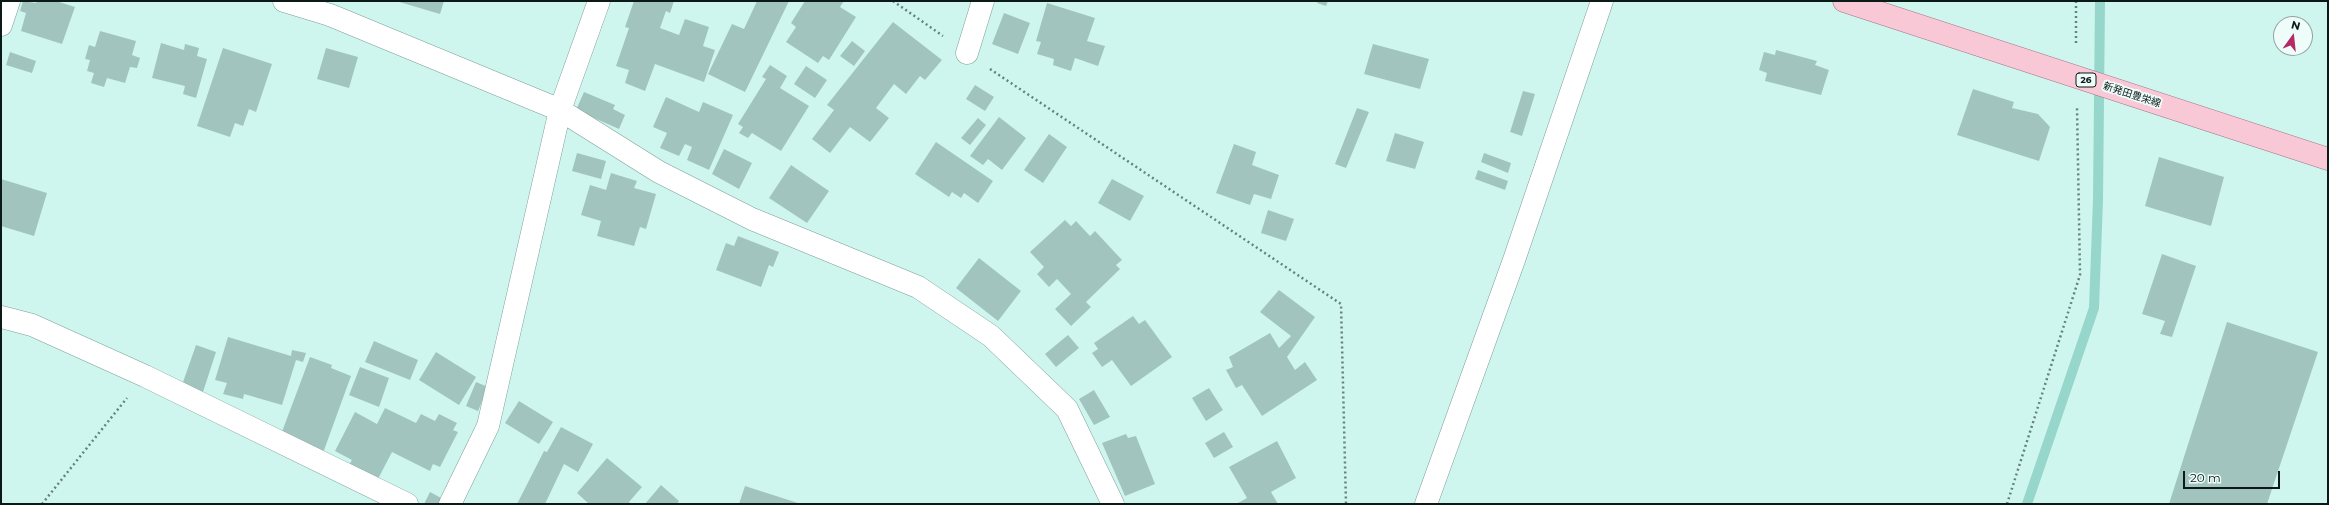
<!DOCTYPE html>
<html>
<head>
<meta charset="utf-8">
<style>
  body { margin:0 }
  #map { position:relative; width:2329px; height:505px; overflow:hidden; background:#cff6ee; font-family:Montserrat,sans-serif }
  canvas { display:block }
  .frame { position:absolute; inset:0; border:2px solid #0b1917; pointer-events:none }
  .north { position:absolute; left:2273px; top:16px; width:40px; height:40px; box-sizing:border-box; background:#eefdfa; border:1px solid #93a29f; border-radius:50%; rotate:15deg; font-size:11px; font-weight:700; line-height:16px; text-align:center; color:#0b1917 }
  .north::after { content:''; display:block; margin:auto; width:14px; height:18px; background:#b52a66; clip-path:polygon(50% 0,100% 100%,50% 72%,0 100%) }
  .scale { position:absolute; left:2183px; top:471px; width:97px; height:18px; box-sizing:border-box; border:2px solid #0b1917; border-top:0; padding-left:5px; font-size:12px; line-height:14px; white-space:nowrap; color:#0b1917; -webkit-text-stroke:3px #eefdfa; paint-order:stroke }
</style>
</head>
<body>
<div id="map">
<canvas width="2329" height="505"></canvas>
<div class="frame"></div>
<div class="north">N</div>
<div class="scale">20 m</div>
</div>
<script>
const ctx = document.querySelector('canvas').getContext('2d');
ctx.lineJoin = 'round';
const toPath = rows => new Path2D(rows.map(r => 'M' + r).join(''));
function stroke(path, color, width, dash) { ctx.strokeStyle = color; ctx.lineWidth = width; ctx.lineCap = dash ? 'butt' : 'round'; ctx.setLineDash(dash || []); ctx.stroke(path); }
function fill(path, color) { ctx.fillStyle = color; ctx.fill(path, 'evenodd'); }
function write(font, color, halo, rows, align = 'center') {
  ctx.font = font + ' Montserrat,"Noto Sans JP",sans-serif'; ctx.lineWidth = 3.5; ctx.setLineDash([]); ctx.textBaseline = 'middle'; ctx.strokeStyle = halo; ctx.fillStyle = color; for (const [text, x, y, turn = 0] of rows) {
    ctx.save(); ctx.translate(x, y); ctx.rotate((+turn || 0) * Math.PI / 180); ctx.textAlign = isNaN(turn) ? turn : align; if (halo) ctx.strokeText(text, 0, 0); ctx.fillText(text, 0, 0); ctx.restore();
  }
}
stroke(toPath([
  [2027,504,2094,308,2098,199,2100,1]
]), '#96d6cb', 10);
fill(toPath([
  [23,1,36,3,37,1,56,1,75,7,62,44,21,31,26,13,20,11],
  [396,1,444,1,440,14],
  [634,1,674,1,670,13,666,11,660,28,679,35,685,19,709,27,703,46,715,50,704,82,655,64,645,91,625,83,629,70,616,66,629,28,625,27],
  [757,1,789,1,745,92,708,74,732,24,744,29],
  [805,1,844,1,840,7,856,17,829,60,823,56,818,63,786,42,796,27,791,23],
  [1318,1,1328,1,1326,6,1317,3],
  [1047,3,1095,18,1087,41,1105,46,1098,66,1075,58,1071,71,1053,65,1054,59,1037,54,1041,42,1036,41],
  [1004,13,1030,23,1018,54,992,44],
  [893,22,942,60,925,80,920,76,906,94,894,84,876,108,889,118,870,142,850,127,830,153,812,139,834,110,827,105],
  [100,31,136,41,132,55,140,58,137,68,130,67,125,83,107,78,104,87,91,83,94,73,87,71,90,60,85,59,89,45,95,47],
  [852,41,865,51,854,66,840,56],
  [161,43,184,50,185,44,199,48,197,56,207,59,196,98,183,94,185,86,152,78],
  [1373,44,1429,59,1420,89,1364,74],
  [223,48,272,64,256,112,249,109,243,126,235,123,230,137,197,126],
  [326,48,358,57,349,88,317,79],
  [1776,50,1817,61,1815,65,1829,70,1821,95,1765,81,1767,73,1759,70,1764,52,1775,55],
  [10,52,36,61,32,73,6,65],
  [770,65,787,76,780,88,809,106,781,151,752,133,748,138,739,133,743,127,738,124,766,79,762,77],
  [806,66,827,80,815,98,794,84],
  [975,85,994,97,985,111,966,99],
  [1973,89,2014,102,2012,108,2038,114,2050,127,2039,161,1957,135],
  [1523,91,1535,94,1522,136,1510,132],
  [584,92,615,105,613,109,625,115,619,129,576,110],
  [666,97,699,112,703,102,733,115,709,170,687,160,692,147,685,144,679,156,660,148,667,133,653,127],
  [1357,108,1369,112,1346,168,1335,164],
  [999,117,1026,138,1002,170,988,159,983,165,970,156],
  [978,118,986,125,970,145,961,138],
  [1395,133,1424,142,1415,169,1386,161],
  [1049,134,1067,147,1043,183,1024,170],
  [936,142,993,181,978,203,964,193,961,198,952,192,949,197,915,174],
  [1234,144,1256,152,1252,165,1279,175,1271,199,1254,194,1250,205,1216,193],
  [724,149,752,163,739,189,712,174],
  [577,153,606,161,601,179,572,171],
  [1484,153,1511,163,1508,173,1481,162],
  [2159,157,2224,177,2211,226,2145,206],
  [791,165,829,191,807,223,769,198],
  [1478,170,1508,181,1505,190,1475,179],
  [611,173,637,181,634,188,656,194,646,229,640,227,634,246,597,236,601,221,581,215,590,185,606,190],
  [1,179,47,193,34,236,1,226],
  [1112,179,1144,196,1130,221,1098,203],
  [1268,210,1294,219,1286,241,1261,233],
  [1065,220,1071,226,1076,221,1090,236,1095,231,1122,260,1116,265,1120,269,1086,302,1091,307,1071,326,1055,309,1071,294,1057,279,1049,287,1037,274,1044,267,1030,252],
  [738,236,779,252,773,267,769,265,761,287,716,270,726,243,734,246],
  [2162,254,2196,266,2172,337,2160,334,2165,321,2142,314],
  [979,258,1021,291,998,321,956,288],
  [1279,290,1315,317,1287,357,1295,370,1305,362,1317,380,1262,416,1242,385,1236,388,1226,370,1233,367,1229,357,1270,333,1279,348,1291,336,1260,312],
  [1133,316,1139,324,1145,320,1172,357,1131,386,1112,360,1102,367,1092,353,1098,349,1094,343],
  [2227,322,2318,352,2267,504,2169,504],
  [1068,335,1079,348,1056,367,1045,354],
  [228,337,291,356,292,350,306,353,303,362,296,360,282,405,244,394,243,399,223,394,227,383,215,380],
  [374,341,418,360,410,380,365,362],
  [196,345,216,352,203,392,182,385],
  [436,352,476,377,459,405,419,380],
  [310,357,332,365,331,368,351,376,323,453,280,437],
  [360,367,389,378,379,407,349,395],
  [476,382,488,387,478,411,466,406],
  [1209,388,1223,410,1206,421,1192,398],
  [1094,390,1110,417,1094,425,1079,399],
  [519,401,553,422,539,444,505,423],
  [385,408,416,423,421,414,435,421,439,414,457,423,453,430,458,432,440,467,433,464,430,471,392,452,378,479,349,465,352,460,335,451,355,412,377,424],
  [561,427,593,444,578,472,564,464,545,504,517,504,544,451,547,452],
  [1224,432,1233,447,1214,458,1205,443],
  [1126,434,1128,438,1136,436,1155,484,1125,496,1102,443],
  [1277,441,1296,478,1271,492,1278,504,1236,504,1247,498,1229,467],
  [607,458,642,487,629,502,631,504,589,504,577,493],
  [661,485,679,501,677,504,645,504],
  [745,486,801,504,739,504],
  [430,492,443,499,440,504,424,504]
]), '#a1c5be');
const street = toPath([
  [284,1,330,15,560,110,659,172,752,219,918,287,991,336,1067,409,1113,504],
  [1,25,9,1],
  [967,53,983,1],
  [1,317,32,325,145,376,407,504],
  [450,504,488,426,560,110,599,1],
  [1426,504,1514,260,1602,1]
]);
const primary = toPath([
  [1844,1,2328,159]
]);
stroke(street, '#7c9f99', 23);
stroke(primary, '#a37383', 23);
stroke(toPath([
  [893,1,943,36],
  [2076,1,2076,46],
  [990,69,1341,304,1346,504],
  [42,504,127,398],
  [2007,504,2080,275,2077,107]
]), '#67817c', 2.5, [2, 3]);
stroke(street, '#fff', 22);
stroke(primary, '#f9c8d7', 22);
for (const [x, y, w] of [
  [2086,80,20]
]) { const box = new Path2D(); box.roundRect(x - w / 2, y - 7, w, 14, 3); ctx.fillStyle = '#eefdfa'; ctx.fill(box); stroke(box, '#0b1917', 1); }
write('bold 9px', '#0b1917', null, [
  ["26",2086,80]
]);
write('10px', '#0b1917', '#eefdfa', [
  ["新発田豊栄線",2132,95,18]
]);
</script>
</body>
</html>
